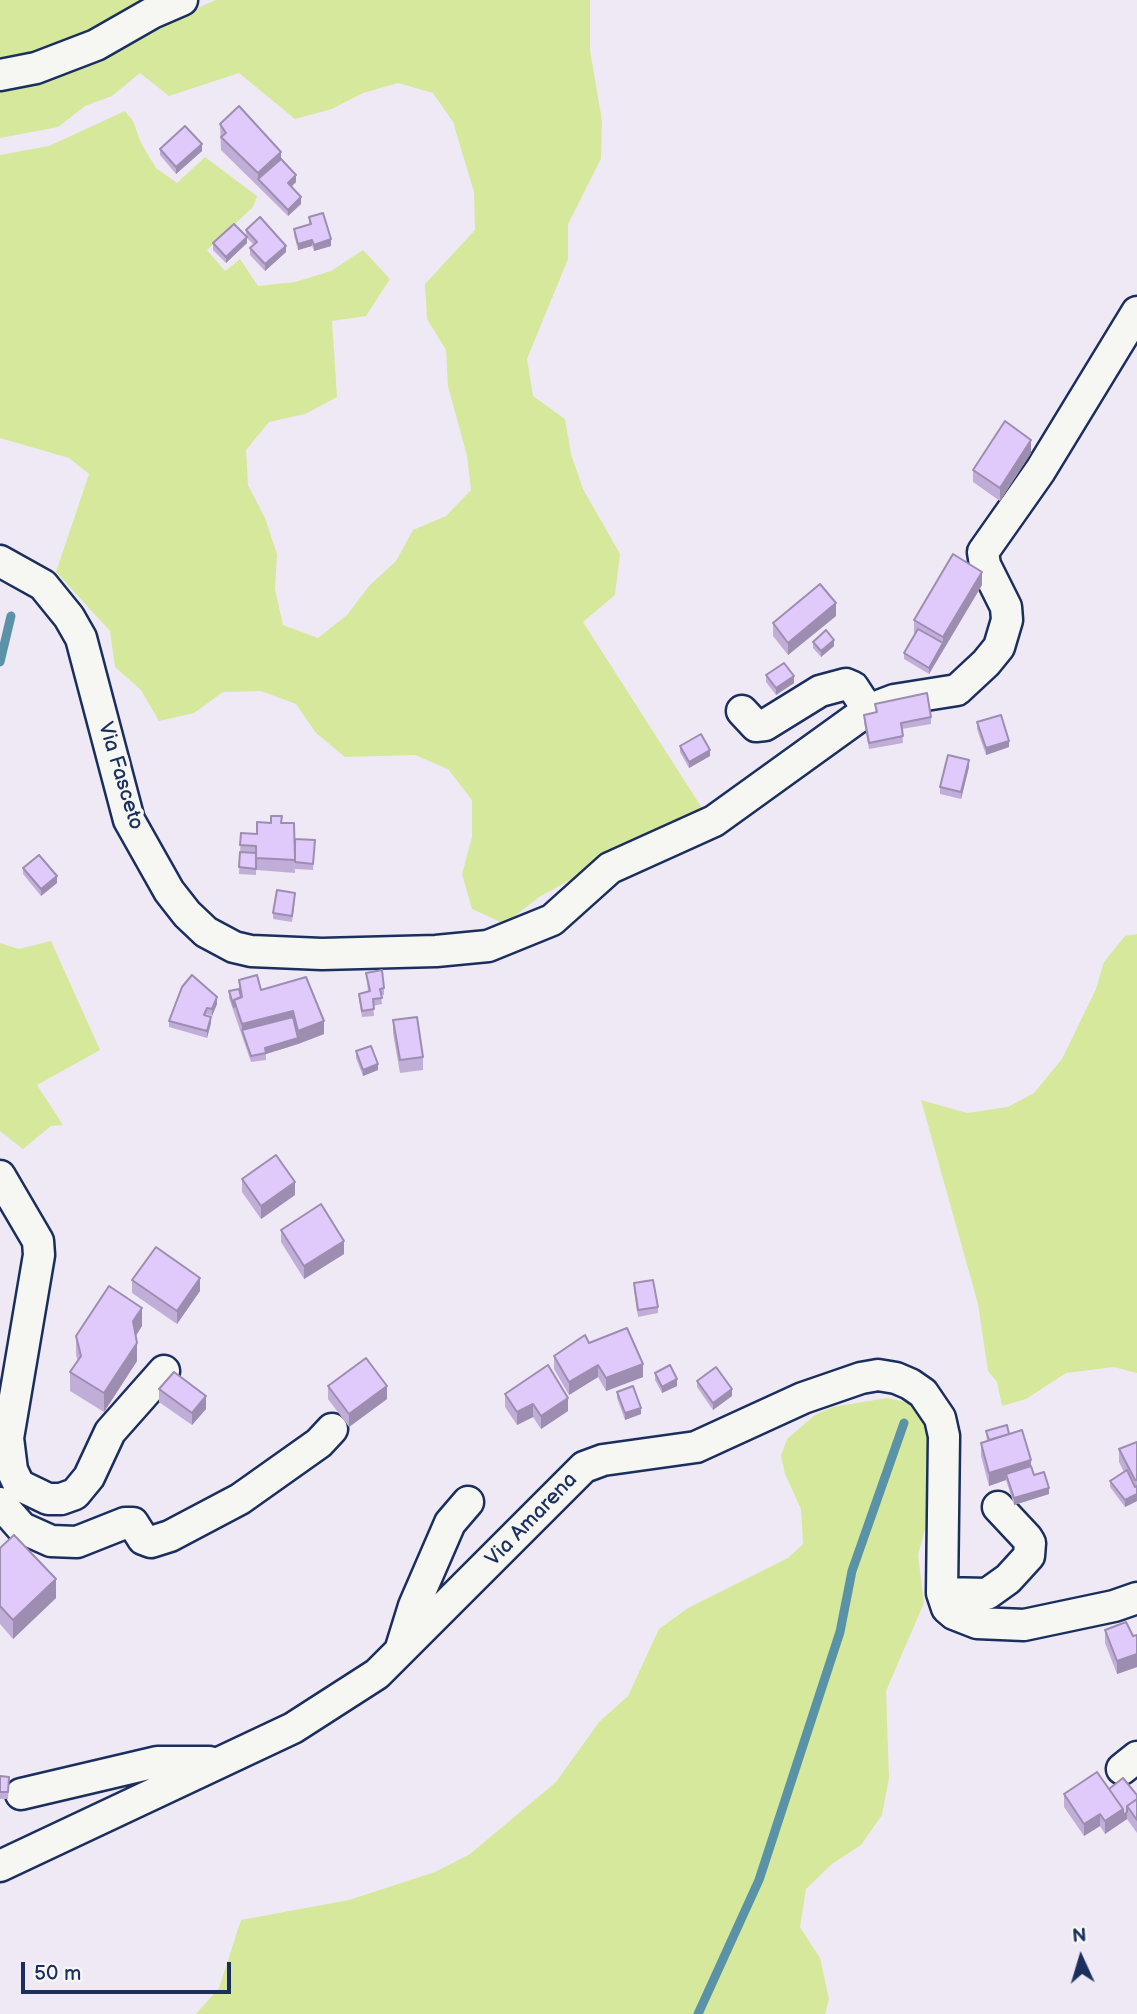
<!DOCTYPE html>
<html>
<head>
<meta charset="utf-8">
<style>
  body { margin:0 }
  #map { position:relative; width:1137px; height:2014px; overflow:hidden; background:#efe9f5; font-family:"Balsamiq Sans",sans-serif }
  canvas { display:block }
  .north { position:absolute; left:1046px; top:1923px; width:70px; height:70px; -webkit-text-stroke:5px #f6f6f2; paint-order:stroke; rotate:356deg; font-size:19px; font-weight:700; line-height:28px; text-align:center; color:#1b2f5e }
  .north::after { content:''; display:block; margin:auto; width:24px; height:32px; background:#1b2f5e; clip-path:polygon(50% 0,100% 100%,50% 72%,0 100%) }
  .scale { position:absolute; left:21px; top:1962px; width:210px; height:32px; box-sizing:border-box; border:4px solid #1b2f5e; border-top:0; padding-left:9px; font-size:21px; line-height:24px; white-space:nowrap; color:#1b2f5e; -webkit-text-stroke:5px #f6f6f2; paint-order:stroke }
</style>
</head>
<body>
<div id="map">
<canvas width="1137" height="2014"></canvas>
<div class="north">N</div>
<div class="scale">50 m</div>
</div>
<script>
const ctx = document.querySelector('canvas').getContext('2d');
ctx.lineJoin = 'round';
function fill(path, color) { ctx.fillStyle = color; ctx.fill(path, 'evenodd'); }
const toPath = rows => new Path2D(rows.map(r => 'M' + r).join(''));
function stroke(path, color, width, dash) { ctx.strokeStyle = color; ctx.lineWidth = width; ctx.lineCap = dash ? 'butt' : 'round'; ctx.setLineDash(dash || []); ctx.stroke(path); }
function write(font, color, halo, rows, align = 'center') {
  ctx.font = font + ' "Balsamiq Sans",sans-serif'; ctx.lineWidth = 7; ctx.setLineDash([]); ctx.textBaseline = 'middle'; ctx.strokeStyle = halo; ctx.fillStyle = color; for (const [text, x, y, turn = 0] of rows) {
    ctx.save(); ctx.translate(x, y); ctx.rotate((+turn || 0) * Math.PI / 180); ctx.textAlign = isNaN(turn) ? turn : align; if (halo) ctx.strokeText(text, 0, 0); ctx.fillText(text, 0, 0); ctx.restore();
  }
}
fill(toPath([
  [0,0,146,0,89,38,0,65],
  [216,0,590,0,590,50,602,121,601,159,568,224,568,259,527,359,533,396,565,419,571,454,583,489,620,554,615,595,583,622,702,808,539,897,505,924,472,909,462,874,472,837,472,800,448,769,415,755,345,757,316,733,296,704,261,691,223,692,194,713,159,721,141,690,115,667,110,631,56,572,89,474,69,458,0,438,0,155,49,146,125,111,133,121,141,143,156,168,177,183,205,157,257,196,253,207,207,250,225,271,240,259,258,286,295,282,331,271,363,250,390,279,366,316,332,321,337,397,305,414,269,422,246,450,248,485,265,518,277,554,275,589,283,625,318,638,347,615,369,586,396,561,413,530,446,516,471,490,467,456,448,386,446,350,427,319,425,284,475,230,474,192,453,122,433,93,398,83,363,93,332,109,295,119,239,73,169,96,140,73,112,96,85,106,58,127,0,138,0,86,62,72,109,57,153,27],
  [1137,934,1137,1373,1114,1367,1066,1373,1026,1399,1002,1406,997,1382,988,1371,978,1304,921,1100,967,1113,1008,1107,1034,1093,1062,1059,1096,989,1104,962,1125,936],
  [51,941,100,1050,37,1085,63,1125,51,1126,23,1149,0,1131,0,943,19,949],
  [887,1398,905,1402,920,1413,931,1449,931,1507,918,1555,924,1603,886,1691,889,1778,882,1815,861,1845,832,1864,806,1889,800,1927,820,1958,829,1999,825,2014,196,2014,219,1988,241,1920,349,1900,435,1872,470,1854,556,1782,599,1722,628,1696,659,1629,688,1608,788,1558,803,1544,801,1509,785,1474,781,1456,787,1439,815,1415,833,1407]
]), '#d6e89c');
stroke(toPath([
  [0,662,11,616],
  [698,2014,759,1880,840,1632,852,1571,904,1423]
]), '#5a93a8', 9);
const minor = toPath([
  [0,75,36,68,96,45,152,13,182,0],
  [0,561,43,585,69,617,81,638,129,820,169,891,187,914,206,932,234,947,251,951,322,954,436,951,488,946,552,920,610,868,714,821,868,710,894,700,957,690,986,663,999,647,1007,620,1006,607,985,565,983,552,1040,471,1137,312],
  [742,711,756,726,765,725,820,691,846,684,853,687,868,710],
  [0,1176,38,1241,39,1255,8,1438,12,1470,19,1485,48,1499,61,1499,75,1494,89,1477,110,1432,164,1371],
  [0,1503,22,1528,51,1541,77,1542,125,1523,133,1523,143,1539,151,1542,170,1536,240,1499,319,1443,332,1429],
  [942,1593,987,1594,1008,1579,1029,1556,1030,1543,1027,1538,998,1507],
  [401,1648,414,1606,450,1523,468,1502],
  [1122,1769,1137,1757],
  [21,1794,157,1762,209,1762],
  [0,1866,293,1728,377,1674,584,1467,603,1460,696,1447,803,1398,861,1378,878,1375,896,1378,910,1384,923,1393,940,1418,944,1436,942,1593,947,1608,954,1614,977,1623,1024,1625,1114,1606,1137,1598]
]);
stroke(minor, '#1b2f5e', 35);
stroke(minor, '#f6f6f2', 30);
fill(toPath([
  [220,124,281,159,296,182,291,187,301,204,288,216,221,150],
  [160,149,202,151,176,174,160,155],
  [309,217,331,246,314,251,312,246,298,250,294,235,294,229,309,224],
  [246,230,286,252,265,271,250,255,250,248,254,245,247,238,247,243,226,263,213,250,213,243,246,236],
  [1031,453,1000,501,973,482,973,470],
  [982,585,929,674,904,659,904,653,915,633,914,633,914,620],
  [836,616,788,655,773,636,773,623],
  [813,642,834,646,821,657,813,648],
  [766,675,794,683,776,695,766,682],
  [875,704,931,717,931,724,902,729,903,743,869,749,864,722,864,715,876,713],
  [977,722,1009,747,986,755,977,729],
  [680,746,710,756,689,768,680,752],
  [969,767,961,799,940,794,940,787],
  [271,823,294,823,295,873,256,870,256,875,239,874,241,833,257,834],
  [295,839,315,840,313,870,295,869],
  [23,868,57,883,41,896,23,874],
  [295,899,292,922,273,919,273,913],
  [366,973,384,988,384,995,381,995,382,1004,373,1006,374,1016,362,1017,359,1000,359,994,368,991],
  [239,980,261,990,324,1034,298,1044,266,1054,266,1060,251,1062,229,998,229,991,239,989],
  [217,1004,212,1016,207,1014,206,1015,211,1023,207,1038,169,1027,169,1021],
  [393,1020,423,1057,423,1070,400,1073,393,1033],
  [356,1051,378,1070,363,1076,356,1058],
  [242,1179,295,1195,261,1219,242,1192],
  [281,1230,344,1254,304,1279,281,1242],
  [132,1280,200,1291,177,1324,132,1293],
  [634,1283,658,1307,658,1313,638,1317,634,1290],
  [142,1326,136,1336,137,1361,104,1412,70,1391,70,1372,78,1361,76,1355,76,1336],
  [589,1343,643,1377,606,1391,598,1377,569,1395,554,1369,554,1356],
  [655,1373,677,1386,662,1393,655,1380],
  [697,1381,732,1396,713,1410,697,1387],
  [328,1386,387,1399,349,1427,328,1399],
  [159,1389,206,1409,192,1425,159,1402],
  [617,1392,641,1414,625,1420,617,1398],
  [505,1394,568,1411,541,1429,533,1417,517,1425,505,1407],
  [986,1431,1009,1434,1031,1466,1034,1475,1049,1494,1014,1505,1006,1480,989,1486,981,1456,981,1443,987,1441],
  [1137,1442,1137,1501,1125,1507,1110,1487,1110,1481,1124,1472,1119,1462,1119,1449],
  [0,1548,56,1598,13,1639,0,1624],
  [1105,1630,1133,1636,1137,1635,1137,1668,1137,1667,1117,1674,1105,1643],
  [0,1776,9,1784,8,1799,0,1799],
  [1109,1789,1137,1795,1137,1833,1127,1819,1105,1834,1100,1826,1084,1836,1064,1807,1064,1794]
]), '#c1aed8');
fill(toPath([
  [202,144,202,151,176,174,176,167],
  [281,152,281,165,258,179,258,173],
  [296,175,296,182,288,190,288,183],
  [301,197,301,204,288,216,288,210],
  [247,237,247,243,226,263,226,257],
  [331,239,331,246,314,251,314,245],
  [312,240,312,246,298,250,298,244],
  [286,246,286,252,265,271,265,264],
  [1031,440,1031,453,1000,501,1000,488],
  [982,572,982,585,929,674,929,668,943,643,943,637],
  [836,603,836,616,788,655,788,643],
  [834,640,834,646,821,657,821,651],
  [794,676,794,683,776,695,776,688],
  [1009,741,1009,747,986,755,986,748],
  [710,750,710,756,689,768,689,762],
  [969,760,969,767,961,799,961,792],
  [57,876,57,883,41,896,41,889],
  [217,997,217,1004,212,1016,212,1009],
  [293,1011,293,1024,242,1030,242,1036,242,1024],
  [211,1017,211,1023,207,1038,207,1031],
  [324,1021,324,1034,298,1044,266,1054,265,1048,298,1038,298,1031],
  [378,1064,378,1070,363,1076,363,1070],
  [295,1182,295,1195,261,1219,261,1206],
  [344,1241,344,1254,304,1279,304,1266],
  [200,1278,200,1291,177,1324,177,1311],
  [142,1308,142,1326,133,1340,133,1321],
  [137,1343,137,1361,104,1412,104,1393],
  [643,1364,643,1377,606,1391,606,1378],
  [598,1365,598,1377,569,1395,569,1382],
  [677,1379,677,1386,662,1393,662,1387],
  [387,1386,387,1399,349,1427,349,1414],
  [732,1389,732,1396,713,1410,713,1403],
  [206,1396,206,1409,192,1425,192,1413],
  [568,1398,568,1411,541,1429,541,1416],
  [533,1404,533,1417,517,1425,517,1412],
  [641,1408,641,1414,625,1420,625,1413],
  [1031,1460,1031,1473,1006,1474,1006,1480,989,1486,989,1473],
  [1049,1488,1049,1494,1014,1505,1014,1498],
  [1137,1494,1137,1501,1125,1507,1125,1500],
  [56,1579,56,1598,13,1639,13,1620],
  [1137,1654,1137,1667,1117,1674,1117,1661],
  [1123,1809,1127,1812,1127,1819,1105,1834,1105,1821],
  [1100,1814,1100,1826,1084,1836,1084,1824]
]), '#9d8db0');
const building = toPath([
  [239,106,281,152,258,173,221,137,226,133,220,124,239,106],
  [185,126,202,144,176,167,160,149,185,126],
  [281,159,296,175,288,183,301,197,288,210,258,179,281,159],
  [323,213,331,239,314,245,312,240,298,244,294,229,311,224,309,217,323,213],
  [260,217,286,246,265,264,250,248,257,242,246,230,260,217],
  [234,224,247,237,226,257,213,243,234,224],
  [1005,421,1031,440,1000,488,973,470,1005,421],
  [953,554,982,572,943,637,914,620,953,554],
  [820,584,836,603,788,643,773,623,820,584],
  [918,629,943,643,929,668,904,653,918,629],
  [826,630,834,640,821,651,813,642,826,630],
  [784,663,794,676,776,688,766,675,784,663],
  [927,693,931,717,901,723,903,736,869,743,864,715,877,712,875,704,927,693],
  [1001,715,1009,741,986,748,977,722,1001,715],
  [701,734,710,750,689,762,680,746,701,734],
  [948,755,969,760,961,792,940,787,948,755],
  [271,816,282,816,281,823,294,823,295,860,256,858,256,846,240,845,241,833,257,834,257,822,271,823,271,816],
  [295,839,315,840,313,864,295,862,295,839],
  [240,852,256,853,256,869,239,867,240,852],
  [39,855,57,876,41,889,23,868,39,855],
  [277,890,295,893,292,916,273,913,277,890],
  [382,970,384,988,380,989,382,998,373,999,374,1009,362,1011,359,994,370,991,366,973,382,970],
  [192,975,217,997,212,1009,207,1008,204,1015,211,1017,207,1031,169,1021,182,987,192,975],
  [257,975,261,990,306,977,324,1021,298,1031,293,1011,242,1024,234,1000,242,997,239,980,257,975],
  [239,989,241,997,234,1000,234,1007,229,991,239,989],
  [293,1017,298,1038,265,1048,266,1053,251,1056,242,1030,293,1017],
  [417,1017,423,1057,400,1060,393,1020,417,1017],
  [371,1046,378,1064,363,1070,356,1051,371,1046],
  [276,1155,295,1182,261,1206,242,1179,276,1155],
  [321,1204,344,1241,304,1266,281,1230,321,1204],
  [156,1247,200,1278,177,1311,132,1280,156,1247],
  [653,1280,658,1307,638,1310,634,1283,653,1280],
  [109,1286,142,1308,133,1321,137,1343,104,1393,70,1372,81,1356,76,1336,109,1286],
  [627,1328,643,1364,606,1378,598,1365,569,1382,554,1356,585,1335,589,1343,627,1328],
  [366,1358,387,1386,349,1414,328,1386,366,1358],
  [548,1365,568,1398,541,1416,533,1404,517,1412,505,1394,548,1365],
  [670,1365,677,1379,662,1387,655,1373,670,1365],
  [716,1367,732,1389,713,1403,697,1381,716,1367],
  [174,1372,206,1396,192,1413,159,1389,174,1372],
  [633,1386,641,1408,625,1413,617,1392,633,1386],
  [1007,1425,1009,1434,989,1440,986,1431,1007,1425],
  [1022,1430,1031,1460,989,1473,981,1443,1022,1430],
  [1137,1442,1137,1480,1135,1480,1119,1449,1137,1442],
  [1031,1466,1034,1475,1044,1472,1049,1488,1014,1498,1006,1474,1031,1466],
  [1127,1470,1135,1487,1137,1486,1137,1494,1125,1500,1110,1481,1127,1470],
  [14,1535,56,1579,13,1620,0,1606,0,1548,14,1535],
  [1126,1622,1133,1636,1137,1635,1137,1655,1137,1654,1117,1661,1105,1630,1126,1622],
  [1097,1772,1123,1809,1105,1821,1100,1814,1084,1824,1064,1794,1097,1772],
  [0,1776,9,1777,8,1792,0,1792,0,1776],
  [1123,1778,1137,1795,1137,1799,1127,1806,1127,1812,1123,1815,1123,1809,1109,1789,1123,1778],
  [1137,1799,1137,1820,1127,1806,1137,1799]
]);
fill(building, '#e0cafb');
stroke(building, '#9d8db0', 2);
write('21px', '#1b2f5e', '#f6f6f2', [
  ["Via Fasceto",120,776,73],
  ["Via Amarena",532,1520,-46]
]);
</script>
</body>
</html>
